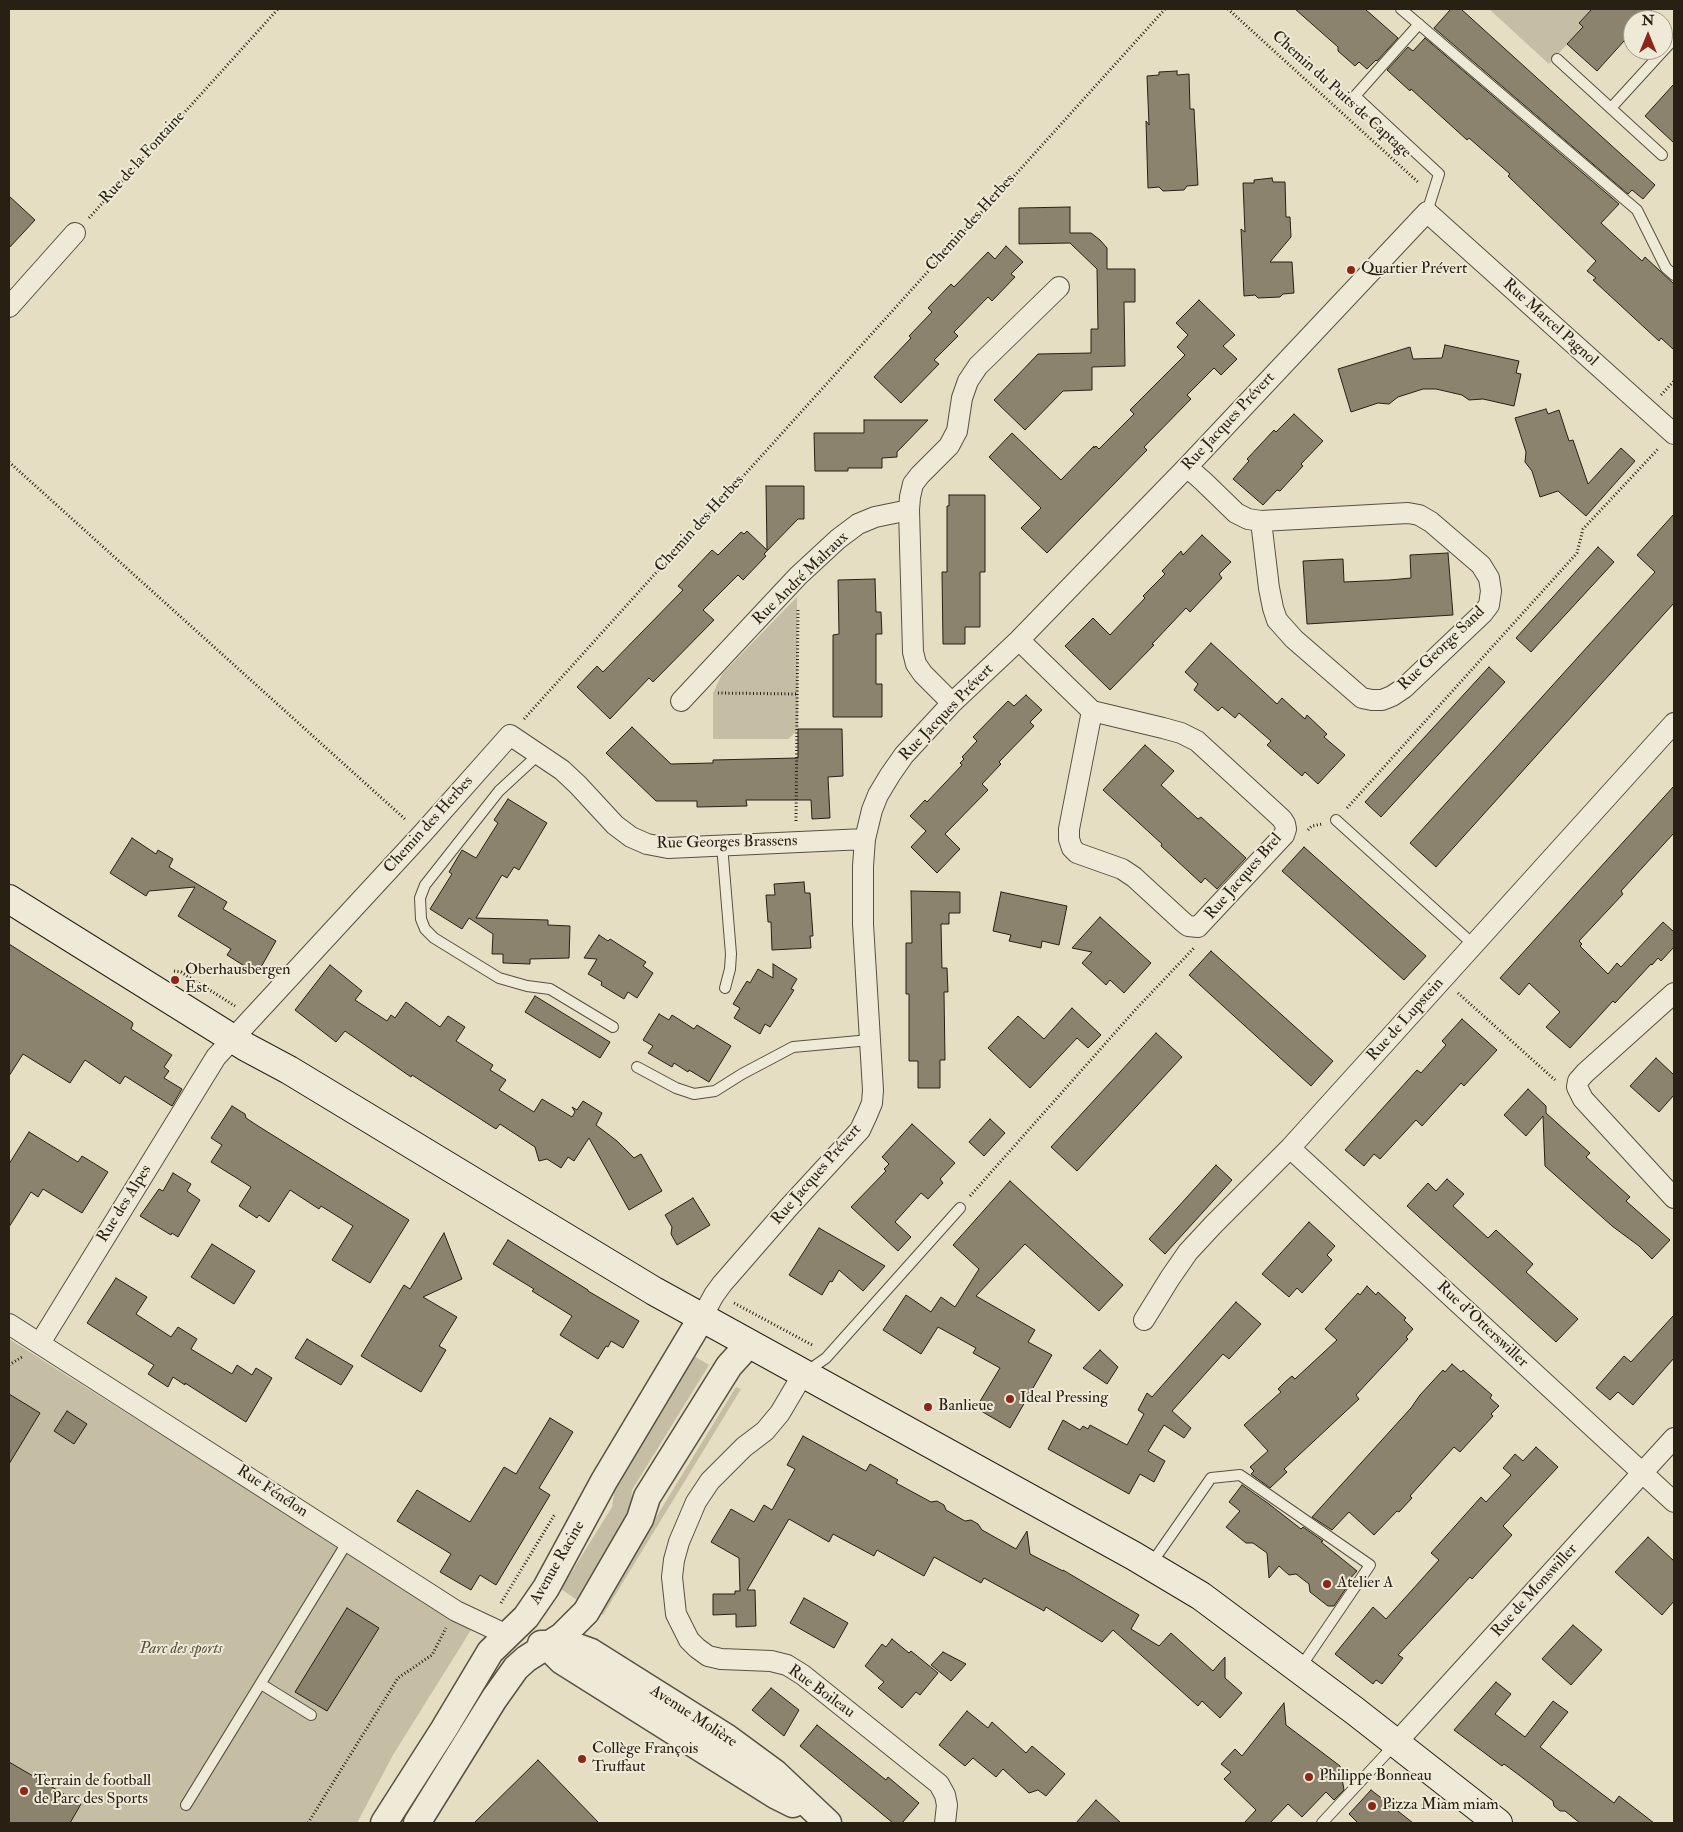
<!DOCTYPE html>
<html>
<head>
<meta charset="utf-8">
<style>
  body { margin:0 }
  #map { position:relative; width:1683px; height:1832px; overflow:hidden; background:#e6dec2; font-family:"IM FELL Double Pica",serif }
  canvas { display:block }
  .frame { position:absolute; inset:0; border:10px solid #292014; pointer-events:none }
  .north { position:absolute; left:1623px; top:10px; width:50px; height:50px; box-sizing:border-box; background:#efead7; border:1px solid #a09989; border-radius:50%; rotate:0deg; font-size:14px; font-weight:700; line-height:20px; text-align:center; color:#292014 }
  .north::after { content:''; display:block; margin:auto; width:18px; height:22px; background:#8f2418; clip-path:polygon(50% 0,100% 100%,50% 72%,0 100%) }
</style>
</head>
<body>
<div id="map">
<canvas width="1683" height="1832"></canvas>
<div class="frame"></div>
<div class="north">N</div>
</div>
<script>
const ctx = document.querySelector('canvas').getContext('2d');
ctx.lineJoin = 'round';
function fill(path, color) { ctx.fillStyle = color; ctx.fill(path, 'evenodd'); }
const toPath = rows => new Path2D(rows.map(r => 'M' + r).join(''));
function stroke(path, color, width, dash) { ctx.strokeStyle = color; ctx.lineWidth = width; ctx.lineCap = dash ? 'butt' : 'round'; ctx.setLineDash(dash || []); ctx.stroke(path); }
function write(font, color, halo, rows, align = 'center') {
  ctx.font = font + ' "IM FELL Double Pica",serif'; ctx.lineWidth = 4; ctx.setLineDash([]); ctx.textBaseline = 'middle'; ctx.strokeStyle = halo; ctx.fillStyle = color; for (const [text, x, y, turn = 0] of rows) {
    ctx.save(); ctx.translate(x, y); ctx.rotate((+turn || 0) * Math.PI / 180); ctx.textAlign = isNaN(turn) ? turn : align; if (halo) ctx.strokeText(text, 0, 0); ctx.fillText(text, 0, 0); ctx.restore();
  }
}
fill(toPath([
  [1489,9,1592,9,1579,23,1583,27,1549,64],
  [797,597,798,730,788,739,713,739,713,693,722,674],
  [9,1339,471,1630,393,1755,357,1823,9,1823],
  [694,1356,709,1365,632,1490,630,1513,577,1600,561,1589,612,1507,616,1481],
  [736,1387,741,1389,603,1615,598,1612]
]), '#c6bea4');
const building = toPath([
  [1295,9,1365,9,1398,38,1377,61,1376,60,1367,69,1359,62,1355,66,1338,51,1338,47,1295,9],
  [1451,9,1461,9,1655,185,1643,199,1632,190,1628,194,1434,28,1451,9],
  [1592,9,1653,9,1643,20,1633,20,1633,31,1597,71,1567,44,1583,27,1579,23,1592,9],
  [1425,38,1619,204,1601,223,1642,261,1645,257,1674,284,1674,350,1661,338,1659,341,1593,280,1596,278,1587,271,1596,261,1508,176,1510,174,1469,138,1467,140,1411,89,1410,91,1387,70,1408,47,1413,51,1425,38],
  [1177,71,1177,75,1189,74,1190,109,1194,109,1198,185,1187,186,1184,190,1163,191,1159,187,1148,188,1146,121,1149,125,1147,76,1159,75,1159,72,1177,71],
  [1674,84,1674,143,1645,116,1674,84],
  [1272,178,1273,182,1285,182,1286,217,1290,217,1291,237,1270,262,1292,262,1294,293,1283,294,1280,297,1258,298,1255,295,1244,296,1241,229,1245,232,1243,183,1254,183,1254,180,1272,178],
  [9,196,35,220,9,248,9,196],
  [1070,207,1070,233,1091,233,1100,240,1107,248,1107,269,1135,269,1135,302,1124,302,1125,366,1092,367,1092,390,1063,391,1025,430,994,400,1038,354,1091,353,1091,329,1098,329,1097,269,1070,243,1019,244,1019,208,1070,207],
  [1006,246,1023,262,1011,274,1015,277,992,301,988,297,954,332,958,336,934,360,939,364,901,403,874,377,911,338,909,336,932,312,928,308,951,284,954,287,988,252,995,259,1006,246],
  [1199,300,1235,335,1223,346,1237,359,1221,375,1214,368,1187,395,1191,399,1144,447,1147,450,1047,553,1021,528,1041,508,989,457,1012,433,1061,480,1094,446,1094,448,1096,446,1099,449,1134,414,1130,410,1185,355,1177,347,1188,335,1176,323,1199,300],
  [1445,345,1519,361,1516,373,1521,374,1514,406,1483,399,1469,400,1462,395,1436,389,1423,389,1398,397,1389,404,1378,403,1351,412,1338,369,1410,347,1413,359,1442,358,1445,345],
  [1546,409,1548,414,1559,410,1569,441,1573,440,1588,484,1621,448,1635,461,1586,516,1558,491,1540,497,1532,471,1525,462,1526,452,1515,418,1546,409],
  [1294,414,1323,441,1301,464,1303,466,1280,491,1277,490,1263,505,1233,479,1249,461,1247,459,1261,444,1274,430,1276,432,1294,414],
  [864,420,928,420,897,452,897,457,882,458,882,468,848,468,848,471,815,471,814,433,864,433,864,420],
  [766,486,804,486,804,519,798,519,764,554,766,556,743,580,738,575,703,610,714,620,653,682,649,678,610,719,577,687,597,666,603,672,683,590,678,586,712,550,718,555,741,532,744,534,747,531,767,550,766,486],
  [949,495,985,495,985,572,980,572,980,627,965,627,965,644,943,644,942,572,947,572,947,506,949,506,949,495],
  [1674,514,1674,603,1436,867,1410,843,1655,572,1637,555,1674,514],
  [1202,535,1231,562,1219,574,1222,578,1190,612,1186,608,1152,644,1154,645,1110,690,1065,646,1093,618,1110,635,1145,598,1143,596,1165,574,1162,571,1181,551,1183,555,1202,535],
  [1598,547,1614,562,1531,652,1516,638,1598,547],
  [1448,553,1453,615,1307,624,1303,561,1343,559,1344,582,1389,580,1411,578,1410,555,1448,553],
  [875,579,876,612,881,612,882,634,876,634,876,684,882,684,882,717,833,717,833,635,839,634,838,580,875,579],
  [1211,643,1277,704,1282,698,1305,719,1307,715,1327,734,1324,737,1345,755,1318,784,1305,772,1302,776,1267,745,1271,741,1239,713,1235,718,1222,707,1218,711,1194,690,1198,684,1185,672,1211,643],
  [1489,667,1505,682,1381,817,1365,802,1489,667],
  [1026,695,1042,710,1030,722,1034,726,999,762,1001,764,982,784,988,790,945,834,960,849,937,873,911,847,926,831,910,816,925,800,927,802,962,765,960,763,964,759,962,757,977,741,973,737,1008,701,1014,706,1026,695],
  [632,727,671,764,713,763,713,760,798,758,798,729,842,729,843,776,828,777,830,818,812,819,811,800,746,800,747,806,697,807,697,801,656,801,606,753,632,727],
  [1145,745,1174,771,1161,785,1198,819,1201,817,1246,858,1217,889,1205,878,1201,883,1161,846,1162,844,1103,790,1145,745],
  [1674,786,1674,833,1621,891,1623,894,1579,941,1582,944,1580,946,1608,974,1617,963,1621,967,1663,922,1674,932,1674,947,1661,961,1658,958,1652,965,1651,964,1615,1003,1613,1001,1570,1048,1546,1027,1560,1012,1529,983,1519,995,1500,978,1674,786],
  [508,799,547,823,519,870,514,867,507,878,502,875,476,918,548,920,548,925,570,926,569,958,530,959,530,964,503,963,503,954,492,954,493,934,469,918,462,929,430,909,452,874,449,872,462,850,476,858,498,823,494,820,508,799],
  [132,838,156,854,158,850,173,859,169,867,227,902,223,909,276,941,257,974,227,955,231,949,178,916,195,887,149,891,146,896,110,873,132,838],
  [1304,847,1426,956,1404,980,1282,871,1304,847],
  [804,882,805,893,810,893,813,936,810,936,811,948,772,950,771,922,768,922,766,895,775,895,774,884,804,882],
  [911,891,960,892,960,913,949,913,949,924,941,924,942,968,947,968,948,992,944,992,945,1060,940,1060,940,1088,918,1088,918,1061,909,1061,909,994,906,994,906,943,912,943,911,891],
  [1001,892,1067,906,1059,945,1042,941,1041,948,1009,941,1011,935,993,931,1001,892],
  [1100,917,1151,963,1124,993,1110,980,1106,985,1082,963,1092,952,1072,948,1100,917],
  [599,935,608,941,610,939,646,962,643,966,653,973,637,998,628,992,624,999,601,985,602,982,588,974,597,959,584,958,599,935],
  [9,944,132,1022,133,1024,131,1029,172,1055,164,1067,169,1071,164,1078,182,1089,172,1106,125,1076,120,1084,85,1060,70,1083,23,1054,9,1076,9,944],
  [1211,951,1333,1061,1311,1086,1189,975,1211,951],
  [773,964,797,979,791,989,794,990,770,1027,765,1024,760,1034,734,1018,740,1008,733,1004,747,981,750,983,758,969,773,978,773,964],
  [330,965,362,991,355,1000,387,1021,391,1015,395,1018,406,1002,440,1027,448,1016,465,1027,456,1041,493,1065,490,1070,506,1080,499,1090,534,1112,542,1099,572,1117,575,1112,572,1107,577,1110,583,1101,602,1113,596,1125,617,1141,634,1158,641,1154,662,1191,629,1210,589,1138,574,1161,568,1157,561,1168,547,1159,539,1161,535,1147,500,1124,496,1129,412,1075,411,1077,345,1031,336,1042,295,1010,330,965],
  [535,996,610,1042,600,1058,525,1012,535,996],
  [1072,1008,1101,1035,1088,1048,1077,1038,1030,1088,988,1048,1018,1016,1044,1039,1072,1008],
  [659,1014,669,1020,672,1015,694,1029,697,1025,731,1046,709,1082,689,1070,688,1072,674,1063,672,1067,648,1053,653,1046,643,1040,659,1014],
  [1462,1019,1497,1050,1464,1086,1461,1083,1422,1126,1416,1120,1380,1159,1374,1154,1364,1166,1345,1150,1417,1070,1421,1073,1446,1045,1442,1041,1462,1019],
  [1156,1033,1182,1057,1077,1171,1051,1147,1156,1033],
  [1656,1058,1674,1075,1674,1095,1659,1112,1630,1086,1656,1058],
  [1528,1089,1546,1106,1546,1113,1590,1153,1586,1157,1630,1197,1626,1201,1670,1240,1652,1259,1639,1246,1612,1226,1545,1166,1543,1116,1526,1136,1504,1115,1528,1089],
  [232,1106,245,1114,246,1118,258,1126,409,1220,370,1283,332,1260,353,1226,321,1206,319,1209,290,1190,269,1222,259,1215,257,1218,239,1206,251,1187,211,1162,222,1145,211,1138,232,1106],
  [990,1119,1005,1133,984,1156,969,1142,990,1119],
  [912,1124,955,1163,940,1179,943,1183,928,1199,921,1193,895,1222,911,1237,898,1251,851,1207,886,1171,884,1169,889,1164,882,1157,912,1124],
  [29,1132,78,1162,82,1156,108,1172,82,1213,43,1189,38,1197,31,1192,9,1227,9,1164,29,1132],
  [1216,1165,1232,1180,1165,1254,1149,1239,1216,1165],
  [173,1173,191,1184,187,1191,200,1200,178,1237,172,1233,171,1235,140,1216,159,1189,163,1191,173,1173],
  [1447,1179,1464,1194,1453,1206,1488,1238,1496,1230,1533,1264,1526,1272,1578,1319,1556,1342,1407,1206,1428,1183,1436,1191,1447,1179],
  [1010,1181,1123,1285,1099,1311,1025,1244,976,1296,1035,1330,1028,1342,1052,1355,1010,1428,976,1408,1000,1368,973,1353,976,1348,938,1327,921,1354,883,1330,906,1295,931,1312,941,1297,955,1307,979,1269,953,1245,1010,1181],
  [693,1198,710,1225,677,1245,671,1234,672,1227,665,1215,693,1198],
  [1309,1222,1335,1246,1327,1255,1332,1260,1302,1293,1297,1288,1289,1297,1262,1274,1309,1222],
  [819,1228,885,1266,863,1291,839,1270,832,1282,830,1281,822,1295,789,1275,819,1228],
  [444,1233,462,1279,423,1297,457,1317,439,1346,446,1350,421,1392,361,1356,404,1285,410,1289,444,1233],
  [508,1240,588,1290,588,1291,639,1321,623,1348,611,1341,608,1347,606,1346,598,1359,560,1335,572,1316,532,1291,534,1289,493,1264,508,1240],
  [212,1244,255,1271,234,1304,191,1277,212,1244],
  [116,1278,147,1297,136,1314,171,1337,178,1327,197,1339,191,1349,232,1374,237,1365,252,1375,256,1368,272,1378,246,1422,185,1383,185,1385,173,1377,168,1387,148,1374,154,1365,87,1323,116,1278],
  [1367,1286,1376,1295,1378,1292,1406,1318,1404,1320,1413,1329,1406,1337,1408,1339,1356,1395,1359,1399,1284,1469,1287,1472,1270,1488,1251,1474,1254,1471,1250,1467,1268,1451,1244,1425,1281,1392,1278,1389,1285,1382,1292,1376,1295,1379,1337,1340,1325,1329,1358,1293,1360,1295,1367,1286],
  [1236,1302,1261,1324,1229,1359,1223,1354,1172,1411,1191,1428,1184,1438,1164,1425,1148,1451,1165,1461,1154,1482,1140,1474,1129,1494,1048,1449,1063,1420,1080,1430,1083,1426,1088,1429,1090,1425,1127,1445,1144,1414,1138,1410,1147,1393,1152,1397,1236,1302],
  [1674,1315,1674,1358,1633,1405,1618,1392,1610,1400,1596,1388,1624,1356,1631,1362,1674,1315],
  [307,1339,353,1366,341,1385,295,1358,307,1339],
  [1100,1350,1118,1367,1107,1384,1083,1368,1100,1350],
  [1452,1364,1461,1372,1463,1370,1492,1395,1490,1398,1499,1406,1491,1414,1493,1416,1460,1452,1454,1447,1410,1496,1412,1498,1399,1512,1397,1511,1374,1535,1349,1512,1332,1530,1312,1517,1411,1408,1420,1395,1443,1370,1445,1372,1452,1364],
  [9,1394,40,1413,9,1464,9,1394],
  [67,1411,87,1424,74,1444,54,1431,67,1411],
  [550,1418,573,1432,539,1488,550,1495,496,1585,480,1575,471,1590,440,1572,451,1554,397,1521,417,1490,470,1522,504,1467,516,1474,550,1418],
  [803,1436,866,1471,870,1464,898,1480,896,1483,931,1502,937,1501,944,1505,946,1510,965,1521,971,1520,978,1524,982,1530,1016,1549,1027,1531,1030,1554,1063,1571,1063,1570,1139,1615,1131,1629,1159,1646,1171,1633,1213,1671,1225,1657,1225,1678,1242,1693,1220,1718,1202,1701,1198,1706,1113,1630,1102,1642,1046,1607,1044,1611,984,1578,981,1583,934,1557,924,1576,877,1550,874,1556,833,1534,829,1542,789,1519,747,1590,755,1590,756,1626,736,1627,736,1614,713,1615,713,1594,735,1594,735,1591,740,1591,739,1558,711,1542,731,1509,754,1522,764,1505,772,1510,795,1469,787,1465,803,1436],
  [1536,1447,1558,1467,1503,1526,1512,1535,1472,1579,1470,1577,1398,1655,1403,1658,1382,1684,1376,1680,1373,1684,1335,1654,1373,1607,1386,1619,1439,1560,1431,1553,1481,1497,1486,1502,1511,1475,1503,1468,1515,1454,1523,1461,1536,1447],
  [1242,1485,1269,1504,1301,1529,1303,1527,1323,1541,1321,1542,1357,1571,1347,1582,1349,1584,1334,1606,1328,1606,1310,1592,1309,1584,1296,1574,1289,1575,1279,1566,1269,1578,1267,1553,1253,1543,1246,1543,1226,1527,1240,1511,1229,1502,1242,1485],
  [1648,1537,1674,1561,1674,1601,1662,1615,1615,1572,1648,1537],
  [804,1598,848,1623,834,1648,790,1623,804,1598],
  [347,1608,379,1628,327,1711,295,1692,347,1608],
  [1573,1625,1602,1650,1571,1685,1542,1659,1573,1625],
  [892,1639,909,1653,911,1651,938,1673,920,1695,916,1692,902,1708,878,1688,884,1682,865,1666,882,1644,886,1647,892,1639],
  [943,1652,966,1664,951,1681,931,1665,943,1652],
  [1496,1682,1511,1694,1495,1714,1525,1737,1553,1701,1568,1712,1540,1747,1614,1803,1619,1796,1654,1823,1580,1823,1565,1811,1560,1811,1554,1806,1553,1801,1519,1775,1504,1764,1502,1766,1454,1730,1496,1682],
  [771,1688,799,1710,784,1736,752,1710,771,1688],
  [1284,1703,1286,1725,1340,1766,1344,1790,1334,1800,1326,1792,1302,1817,1288,1804,1270,1823,1244,1823,1256,1810,1224,1779,1231,1772,1221,1764,1235,1749,1242,1756,1284,1703],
  [967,1711,988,1728,992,1722,1026,1753,1032,1746,1065,1774,1046,1796,1038,1790,1029,1793,1003,1769,996,1777,973,1758,965,1766,939,1745,967,1711],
  [817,1725,886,1780,888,1777,919,1803,902,1823,893,1823,800,1746,817,1725],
  [538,1760,599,1823,474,1823,538,1760],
  [9,1762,81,1804,70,1823,9,1823,9,1762],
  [1371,1790,1389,1804,1413,1823,1358,1823,1349,1814,1371,1790],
  [1096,1800,1121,1823,1076,1823,1096,1800]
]);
fill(building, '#8b836e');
stroke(building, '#292014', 1);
const service = toPath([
  [1401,9,1637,210,1666,268,1674,275],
  [1419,24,1355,96,1439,174,1427,212],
  [1557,59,1662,155],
  [1611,108,1674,39],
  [538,755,499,791,425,885,420,898,421,919,425,929,434,938,499,978,527,986,550,989,613,1027],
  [1336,820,1475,946],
  [722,845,731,954,730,969,725,988],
  [637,1067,676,1088,694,1094,715,1091,742,1074,793,1047,870,1040],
  [806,1372,826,1358,960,1208],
  [1151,1564,1211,1478,1240,1475,1370,1565,1300,1668],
  [261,1684,311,1715],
  [186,1805,348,1541],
  [1322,1823,1396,1743]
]);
const minor = toPath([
  [9,307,75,233],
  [1187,467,1203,481,1236,513,1248,519,1261,521,1408,513,1419,515,1431,522,1481,565,1489,578,1491,591,1489,605,1483,613,1404,688,1392,696,1382,700,1372,700,1362,698,1294,639,1277,620,1273,608,1269,588,1261,521],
  [909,510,913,652,916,664,923,674,952,703],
  [1019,640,1092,711,1069,829,1069,839,1072,848,1077,853,1122,869,1134,877,1183,922,1188,926,1198,927,1284,835,1286,829,1285,824,1282,819,1197,741,1181,733,1163,728,1092,711],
  [681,701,798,576,838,539,858,524,875,517,909,510,910,497,913,484,920,475,949,446,957,431,962,398,968,381,978,366,1059,287],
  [1674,993,1585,1073,1578,1081,1577,1087,1583,1099,1674,1198],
  [1290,1148,1674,1502],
  [702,1317,714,1295,722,1284,789,1207,860,1130,867,1115,872,1103,873,1090,863,924,863,866,865,839,872,810,878,795,890,775,904,755,952,703,1019,640,1187,467,1427,212,1674,434],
  [1144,1320,1170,1278,1188,1252,1214,1224,1290,1148,1674,723],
  [9,1324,456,1611,507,1635],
  [40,1343,216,1057,422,834,510,735,562,770,578,785,615,825,631,837,647,844,668,848,865,839],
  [803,1374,780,1413,765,1431,744,1447,710,1481,696,1502,679,1542,674,1560,672,1577,676,1614,689,1640,697,1648,708,1656,721,1659,771,1661,787,1665,803,1675,939,1784,945,1795,947,1805,945,1823],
  [1396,1743,1674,1438]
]);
const tertiary = toPath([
  [541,1644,569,1644,591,1652,726,1737,775,1773,828,1823],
  [546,1645,562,1661,775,1795,793,1804],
  [384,1823,444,1729,490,1652,526,1617,546,1588,604,1481,702,1317],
  [417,1823,494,1699,516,1668,526,1659,562,1636,586,1612,640,1519,647,1497,729,1366,749,1344]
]);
const secondary = toPath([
  [9,899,246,1047,289,1070,654,1291,1134,1556,1201,1596,1355,1711,1498,1823]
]);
stroke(service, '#585040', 12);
stroke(minor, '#585040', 22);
stroke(tertiary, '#585040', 29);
stroke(secondary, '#292014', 30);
stroke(toPath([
  [1228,9,1419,183],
  [89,218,278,9],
  [1661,395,1674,381],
  [9,462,406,820],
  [718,693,797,694],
  [524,719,1165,9],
  [1347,808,1577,553,1583,529,1659,448],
  [796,821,798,609],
  [1308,830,1312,826,1322,824],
  [174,971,181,972,235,1006],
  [1458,993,1555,1080],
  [970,1196,1136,1009,1194,948],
  [734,1303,814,1346],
  [9,1365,22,1357],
  [501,1603,555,1514],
  [308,1823,398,1678,432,1655,446,1628]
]), '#292014', 3, [1, 2.5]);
stroke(service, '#efead7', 10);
stroke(minor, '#efead7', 20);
stroke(tertiary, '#efead7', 26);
stroke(secondary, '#efead7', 28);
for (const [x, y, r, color] of [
  [1351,270,5,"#8f2418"],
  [175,980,5,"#8f2418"],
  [1010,1399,5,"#8f2418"],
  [928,1407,5,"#8f2418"],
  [1327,1584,5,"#8f2418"],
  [582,1759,5,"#8f2418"],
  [1309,1777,5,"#8f2418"],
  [24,1791,5,"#8f2418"],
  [1372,1806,5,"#8f2418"]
]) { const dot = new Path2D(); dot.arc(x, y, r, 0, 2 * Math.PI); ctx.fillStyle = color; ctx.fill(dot); stroke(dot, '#efead7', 2); }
write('16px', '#292014', '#efead7', [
  ["Chemin du Puits de Captage",1341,95,42],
  ["Rue de la Fontaine",143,158,-48],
  ["Chemin des Herbes",971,223,-48],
  ["Rue Marcel Pagnol",1550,323,42],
  ["Rue Jacques Prévert",1229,422,-47],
  ["Chemin des Herbes",700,524,-48],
  ["Rue André Malraux",801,579,-44],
  ["Rue George Sand",1442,649,-44],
  ["Rue Jacques Prévert",947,713,-46],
  ["Chemin des Herbes",429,825,-48],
  ["Rue Georges Brassens",727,843,-1],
  ["Rue Jacques Brel",1244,877,-49],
  ["Rue de Lupstein",1406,1020,-48],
  ["Rue Jacques Prévert",817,1175,-49],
  ["Rue des Alpes",125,1204,-58],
  ["Rue d'Otterswiller",1482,1325,43],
  ["Rue Fénélon",272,1492,33],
  ["Avenue Racine",558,1563,-60],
  ["Rue de Monswiller",1535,1591,-48],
  ["Rue Boileau",821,1692,36],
  ["Avenue Molière",693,1717,33]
]);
write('16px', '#292014', '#efead7', [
  ["Quartier Prévert",1361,270],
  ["Oberhausbergen",185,971],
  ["Est",185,989],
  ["Ideal Pressing",1020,1399],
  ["Banlieue",938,1407],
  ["Atelier A",1337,1584],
  ["Collège François",592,1750],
  ["Truffaut",592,1768],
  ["Philippe Bonneau",1319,1777],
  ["Terrain de football",34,1782],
  ["de Parc des Sports",34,1800],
  ["Pizza Miam miam",1382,1806]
], 'left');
write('italic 16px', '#584f3f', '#efead7', [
  ["Parc des sports",181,1650]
]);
</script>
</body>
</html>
